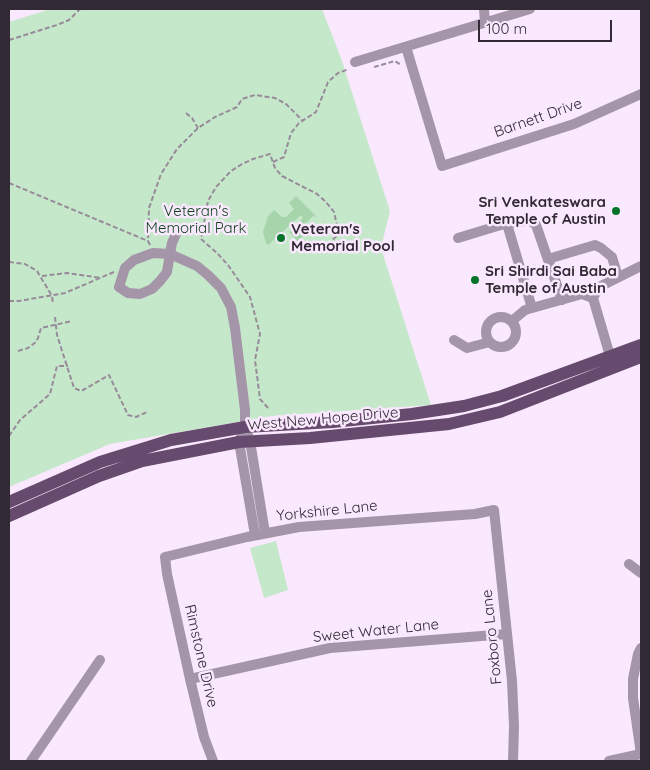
<!DOCTYPE html>
<html>
<head>
<meta charset="utf-8">
<style>
  body { margin:0 }
  #map { position:relative; width:650px; height:770px; overflow:hidden; background:#fae9fe; font-family:Quicksand,sans-serif }
  canvas { display:block }
  .frame { position:absolute; inset:0; border:10px solid #312933; pointer-events:none }
  .scale { position:absolute; left:478px; top:20px; width:134px; height:22px; box-sizing:border-box; border:2px solid #312933; border-top:0; padding-left:6px; font-size:15px; line-height:18px; white-space:nowrap; color:#312933; -webkit-text-stroke:4px #fae9fe; paint-order:stroke }
</style>
</head>
<body>
<div id="map">
<canvas width="650" height="770"></canvas>
<div class="frame"></div>
<div class="scale">100 m</div>
</div>
<script>
const ctx = document.querySelector('canvas').getContext('2d');
ctx.lineJoin = 'round';
function fill(path, color) { ctx.fillStyle = color; ctx.fill(path, 'evenodd'); }
const toPath = rows => new Path2D(rows.map(r => 'M' + r).join(''));
function stroke(path, color, width, dash) { ctx.strokeStyle = color; ctx.lineWidth = width; ctx.lineCap = dash ? 'butt' : 'round'; ctx.setLineDash(dash || []); ctx.stroke(path); }
function write(font, color, halo, rows, align = 'center') {
  ctx.font = font + ' Quicksand,sans-serif'; ctx.lineWidth = 5; ctx.setLineDash([]); ctx.textBaseline = 'middle'; ctx.strokeStyle = halo; ctx.fillStyle = color; for (const [text, x, y, turn = 0] of rows) {
    ctx.save(); ctx.translate(x, y); ctx.rotate((+turn || 0) * Math.PI / 180); ctx.textAlign = isNaN(turn) ? turn : align; if (halo) ctx.strokeText(text, 0, 0); ctx.fillText(text, 0, 0); ctx.restore();
  }
}
fill(toPath([
  [50,9,322,9,341,58,390,211,381,248,431,405,272,416,110,444,9,487,9,22],
  [276,541,288,590,264,598,250,548]
]), '#c6e8ca');
fill(toPath([
  [296,196,317,217,313,216,299,230,304,235,298,241,296,240,294,242,295,238,289,232,303,218,301,215,268,245,266,243,263,232,268,216,274,210,282,217,286,217,294,209,289,203]
]), '#a6d5ab');
stroke(toPath([
  [9,40,57,25,69,20,80,9],
  [374,67,395,61,401,65],
  [186,113,192,118,198,128],
  [273,162,284,157,291,133,299,123,316,112,328,82,338,73,349,69],
  [9,173,9,183],
  [9,183,148,241],
  [150,245,148,241,149,208,161,174,177,149,198,128,215,117,237,107,242,99,255,95,275,98,286,104,303,121],
  [9,262,25,264,37,271,52,296,53,304],
  [42,276,67,273,101,278],
  [9,301,19,301,65,293,114,272],
  [55,317,57,335,74,388,81,391,85,389,109,375,128,415,136,417,147,412],
  [18,351,28,348,36,342,38,338,41,328,72,321],
  [268,408,260,399,255,360,260,334,250,297,228,265,217,253,201,239,208,201,216,187,231,171,242,164,253,159,270,154,275,168,282,176,317,194,326,202,334,212,339,234,329,243],
  [9,436,20,420,50,394,57,366,68,366]
]), '#978b9a', 2, [5, 2.5]);
stroke(toPath([
  [484,9,485,23],
  [406,47,442,166,574,124,641,94],
  [355,62,530,9],
  [507,224,532,308],
  [176,234,172,243,170,254,167,272,160,281,152,289,140,294,128,293,119,287,125,268,134,260,153,253,170,254,197,266,208,275,221,288,231,307,235,328,245,410,245,427,250,441,265,533],
  [458,238,504,224,529,220,536,225,562,300],
  [548,259,595,245,601,248,612,257,618,277],
  '486 332a15 15 0 1 1 30 0a15 15 0 1 1-30 0Z',
  [512,321,525,310,582,294,593,298],
  [454,340,467,348,490,342],
  [610,356,593,298,599,287,641,266],
  [241,437,239,442,255,535],
  [629,564,641,573],
  [641,648,638,654,633,679,633,698,641,754],
  [190,679,330,648,507,634],
  [31,761,100,660],
  [213,761,204,737,190,679,167,574,165,557,247,537,299,527,475,514,494,510,512,681,514,726,513,761],
  [609,761,641,754]
]), '#a595a9', 10);
stroke(toPath([
  [9,502,100,462,171,440,245,427,333,422,412,414,464,406,502,396,641,345],
  [9,516,99,476,142,461,239,442,310,438,449,424,500,412,641,357]
]), '#674b6e', 12);
for (const [x, y, r, color] of [
  [616,211,5,"#00752a"],
  [281,238,5,"#00752a"],
  [475,280,5,"#00752a"]
]) { const dot = new Path2D(); dot.arc(x, y, r, 0, 2 * Math.PI); ctx.fillStyle = color; ctx.fill(dot); stroke(dot, '#fae9fe', 2); }
write('15px', '#312933', '#fae9fe', [
  ["Barnett Drive",538,118,-19],
  ["West New Hope Drive",323,419,-5],
  ["Yorkshire Lane",327,511,-6],
  ["Sweet Water Lane",376,631,-6],
  ["Foxboro Lane",492,637,-96],
  ["Rimstone Drive",201,656,77]
]);
write('bold 15px', '#312933', '#fae9fe', [
  ["Sri Venkateswara",606,202,"right"],
  ["Temple of Austin",606,219,"right"],
  ["Veteran's",291,229],
  ["Memorial Pool",291,246],
  ["Sri Shirdi Sai Baba",485,271],
  ["Temple of Austin",485,288]
], 'left');
write('15px', '#0b3f18', '#fae9fe', [
  ["Veteran's",196,211],
  ["Memorial Park",196,228]
]);
</script>
</body>
</html>
